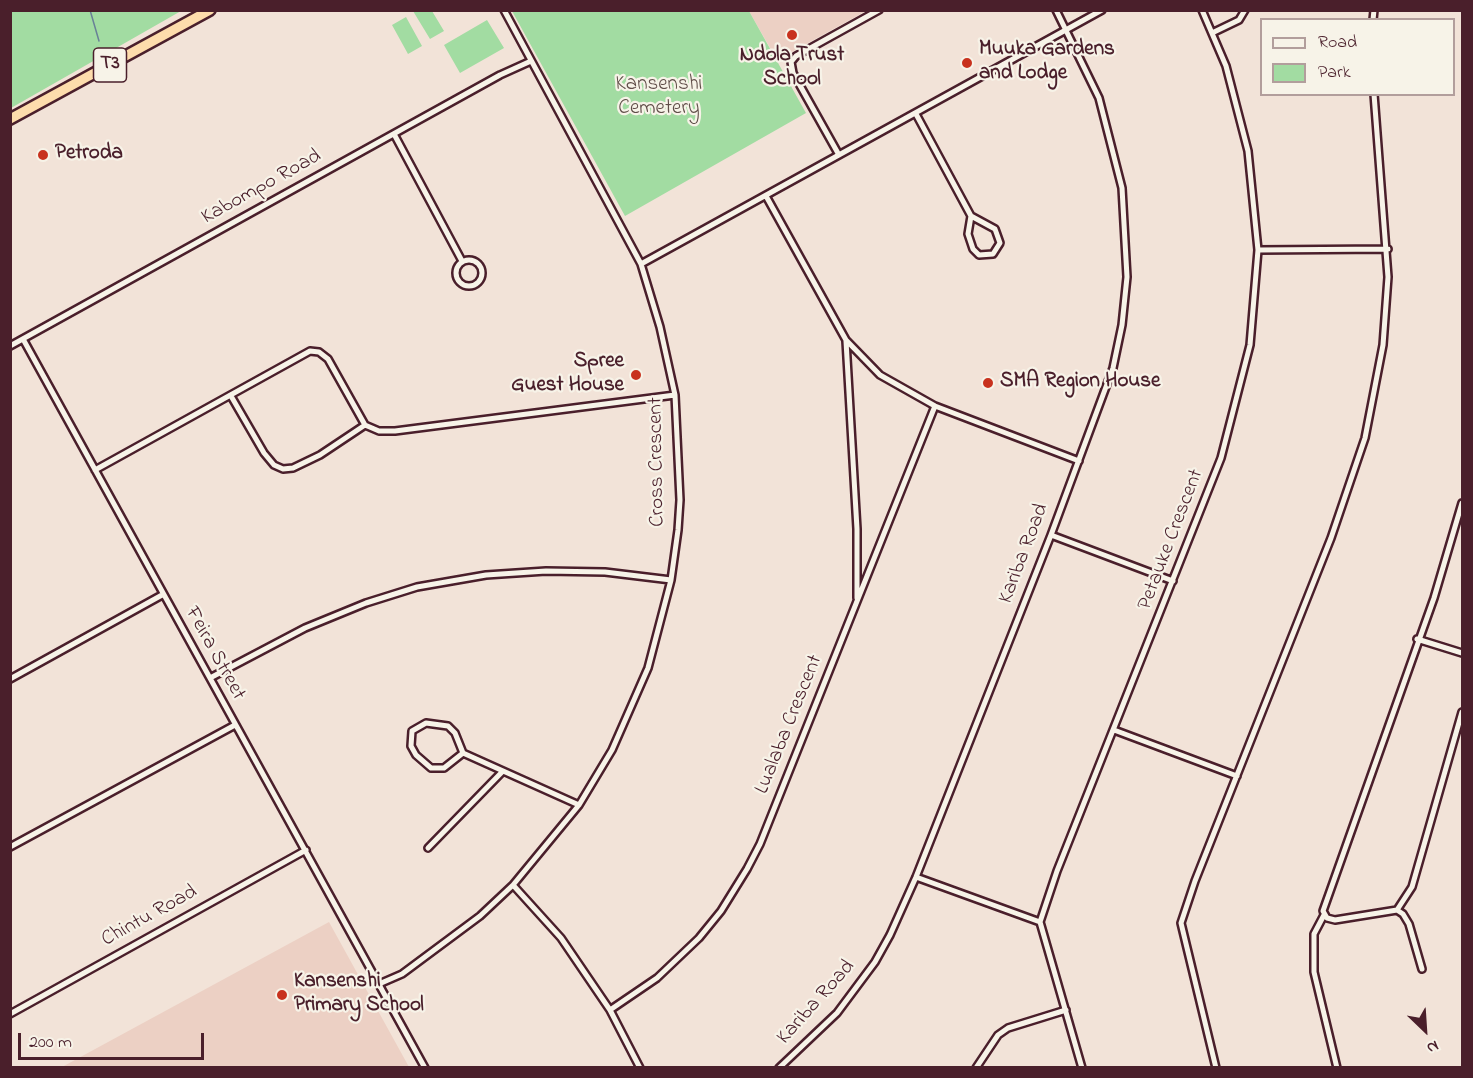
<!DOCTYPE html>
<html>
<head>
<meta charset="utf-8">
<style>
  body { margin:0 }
  #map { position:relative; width:1473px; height:1078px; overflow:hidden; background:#f2e3d8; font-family:"Indie Flower",sans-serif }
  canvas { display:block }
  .frame { position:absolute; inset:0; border:12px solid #4a1f2b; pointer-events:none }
  .legend { position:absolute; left:1260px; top:18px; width:195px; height:78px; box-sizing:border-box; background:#f7f3e8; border:2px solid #b29e9c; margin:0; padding:8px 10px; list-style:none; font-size:18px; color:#4a1f2b }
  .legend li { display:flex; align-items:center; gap:12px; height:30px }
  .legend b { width:30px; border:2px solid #b29e9c }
  .north { position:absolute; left:1395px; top:1000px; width:60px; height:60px; -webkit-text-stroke:4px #f7f3e8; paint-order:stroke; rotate:155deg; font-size:16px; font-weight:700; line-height:24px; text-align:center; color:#4a1f2b }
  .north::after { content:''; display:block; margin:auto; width:21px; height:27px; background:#4a1f2b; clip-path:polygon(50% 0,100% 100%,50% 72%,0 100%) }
  .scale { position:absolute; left:18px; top:1033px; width:186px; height:27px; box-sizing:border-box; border:3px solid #4a1f2b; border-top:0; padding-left:8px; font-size:18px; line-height:21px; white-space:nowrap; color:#4a1f2b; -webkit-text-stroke:4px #f7f3e8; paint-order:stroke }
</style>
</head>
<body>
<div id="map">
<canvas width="1473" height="1078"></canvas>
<div class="frame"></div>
<ul class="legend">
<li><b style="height:8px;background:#f7f3e8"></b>Road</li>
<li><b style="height:16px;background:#a2dca2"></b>Park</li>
</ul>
<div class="north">N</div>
<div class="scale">200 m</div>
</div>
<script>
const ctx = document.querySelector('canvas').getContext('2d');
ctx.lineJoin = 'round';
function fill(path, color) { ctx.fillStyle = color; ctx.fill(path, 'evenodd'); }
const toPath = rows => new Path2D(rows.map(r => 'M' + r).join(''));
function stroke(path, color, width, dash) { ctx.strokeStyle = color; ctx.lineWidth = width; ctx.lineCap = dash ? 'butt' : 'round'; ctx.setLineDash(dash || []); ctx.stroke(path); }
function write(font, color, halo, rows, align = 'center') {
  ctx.font = font + ' "Indie Flower",sans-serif'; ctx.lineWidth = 4.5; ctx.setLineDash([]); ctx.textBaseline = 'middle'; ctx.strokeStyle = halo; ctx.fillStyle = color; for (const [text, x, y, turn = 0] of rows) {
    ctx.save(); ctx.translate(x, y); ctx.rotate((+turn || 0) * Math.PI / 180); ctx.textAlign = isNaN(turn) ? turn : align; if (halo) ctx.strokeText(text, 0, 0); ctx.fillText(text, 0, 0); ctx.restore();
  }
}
fill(toPath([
  [749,11,866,11,777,60],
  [329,922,409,1067,62,1067]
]), '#ecd0c4');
fill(toPath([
  [11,10,181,10,181,11,11,108],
  [413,11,432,11,444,31,430,39],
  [512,11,749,11,806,113,625,216],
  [406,17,422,46,408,54,392,25],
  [487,20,504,48,460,73,444,45]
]), '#a2dca2');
stroke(toPath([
  [90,10,99,41]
]), '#698197', 1.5);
const street = toPath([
  [1373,20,1374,10],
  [1212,33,1239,20,1245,10],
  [916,114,971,216,968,234,973,249,979,255,993,254,1000,243,995,229,971,216],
  [394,134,462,261],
  [839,155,793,73,791,62,796,56,879,10],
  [766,196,846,340,880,375,935,406,1079,461],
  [1258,250,1388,249],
  '456 273a13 13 0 1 1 26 0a13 13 0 1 1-26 0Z',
  [641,264,1102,10],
  [23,339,425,1068],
  [846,341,857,529,857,598],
  [10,346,500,75,531,61],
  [231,396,264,453,274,465,283,469,293,468,320,455,365,425],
  [95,470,310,351,319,352,328,359,365,425,379,431,395,431,675,395],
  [1051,535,1173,581],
  [1417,639,1462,653],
  [210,678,305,628,366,603,417,587,486,575,546,571,605,572,671,580],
  [10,679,162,595],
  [1114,730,1237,776],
  [463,753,444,768,431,768,416,755,411,746,412,731,426,723,448,726,455,733,463,753,579,805],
  [10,847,235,725],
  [428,848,502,772],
  [916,877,1040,922],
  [513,885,561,938,610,1010,640,1068],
  [1397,910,1412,887,1462,712],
  [1324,915,1314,934,1314,972,1337,1068],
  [1422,969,1409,924,1403,914,1397,910,1335,920,1327,918,1323,911,1434,598,1462,503],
  [379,984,402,974,480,916,513,885,579,805,612,750,648,668,671,580,678,530,680,500,675,395,660,327,641,264,504,10],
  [610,1010,657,978,699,938,721,911,747,869,760,844,935,406],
  [10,1014,306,850],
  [779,1068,837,1013,875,962,890,935,916,877,1051,535,1113,368,1122,325,1127,277,1122,188,1099,98,1056,10],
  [976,1068,998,1035,1008,1028,1066,1010],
  [1082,1068,1040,922,1057,871,1221,458,1250,345,1258,250,1248,151,1226,66,1202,10],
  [1216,1068,1181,923,1195,881,1331,538,1365,438,1383,345,1388,277,1374,94]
]);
const highway = toPath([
  [10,119,210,10]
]);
stroke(street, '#4a1f2b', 10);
stroke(highway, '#4a1f2b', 14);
stroke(street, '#f7f3e8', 5);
stroke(highway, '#fddcac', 9);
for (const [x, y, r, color] of [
  [792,35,6,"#c8321e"],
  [967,63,6,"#c8321e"],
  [43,155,6,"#c8321e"],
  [636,375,6,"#c8321e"],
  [988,383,6,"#c8321e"],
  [282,995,6,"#c8321e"]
]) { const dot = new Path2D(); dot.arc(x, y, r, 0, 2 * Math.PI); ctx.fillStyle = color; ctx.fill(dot); stroke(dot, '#f7f3e8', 2); }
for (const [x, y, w] of [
  [110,65,33]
]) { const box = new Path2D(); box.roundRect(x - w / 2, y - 17, w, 34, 4.5); ctx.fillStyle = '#f7f3e8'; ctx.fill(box); stroke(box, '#4a1f2b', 1.5); }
write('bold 20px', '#4a1f2b', null, [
  ["T3",110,65]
]);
write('bold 21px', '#4a1f2b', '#f7f3e8', [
  ["Muuka Gardens",979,51],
  ["and Lodge",979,75],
  ["Ndola Trust",792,57,"center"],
  ["School",792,81,"center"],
  ["Petroda",55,155],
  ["Spree",624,363,"right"],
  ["Guest House",624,387,"right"],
  ["SMA Region House",1000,383],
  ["Kansenshi",294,983],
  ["Primary School",294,1007]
], 'left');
write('21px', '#604e49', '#f7f3e8', [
  ["Kansenshi",659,86],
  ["Cemetery",659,110]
]);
write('21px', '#4a1f2b', '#f7f3e8', [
  ["Kabompo Road",262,188,-29],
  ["Cross Crescent",658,462,-91],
  ["Petauke Crescent",1172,540,-69],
  ["Kariba Road",1025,554,-69],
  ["Feira Street",214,654,61],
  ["Lualaba Crescent",790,725,-68],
  ["Chintu Road",150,917,-29],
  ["Kariba Road",817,1003,-48]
]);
</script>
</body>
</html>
